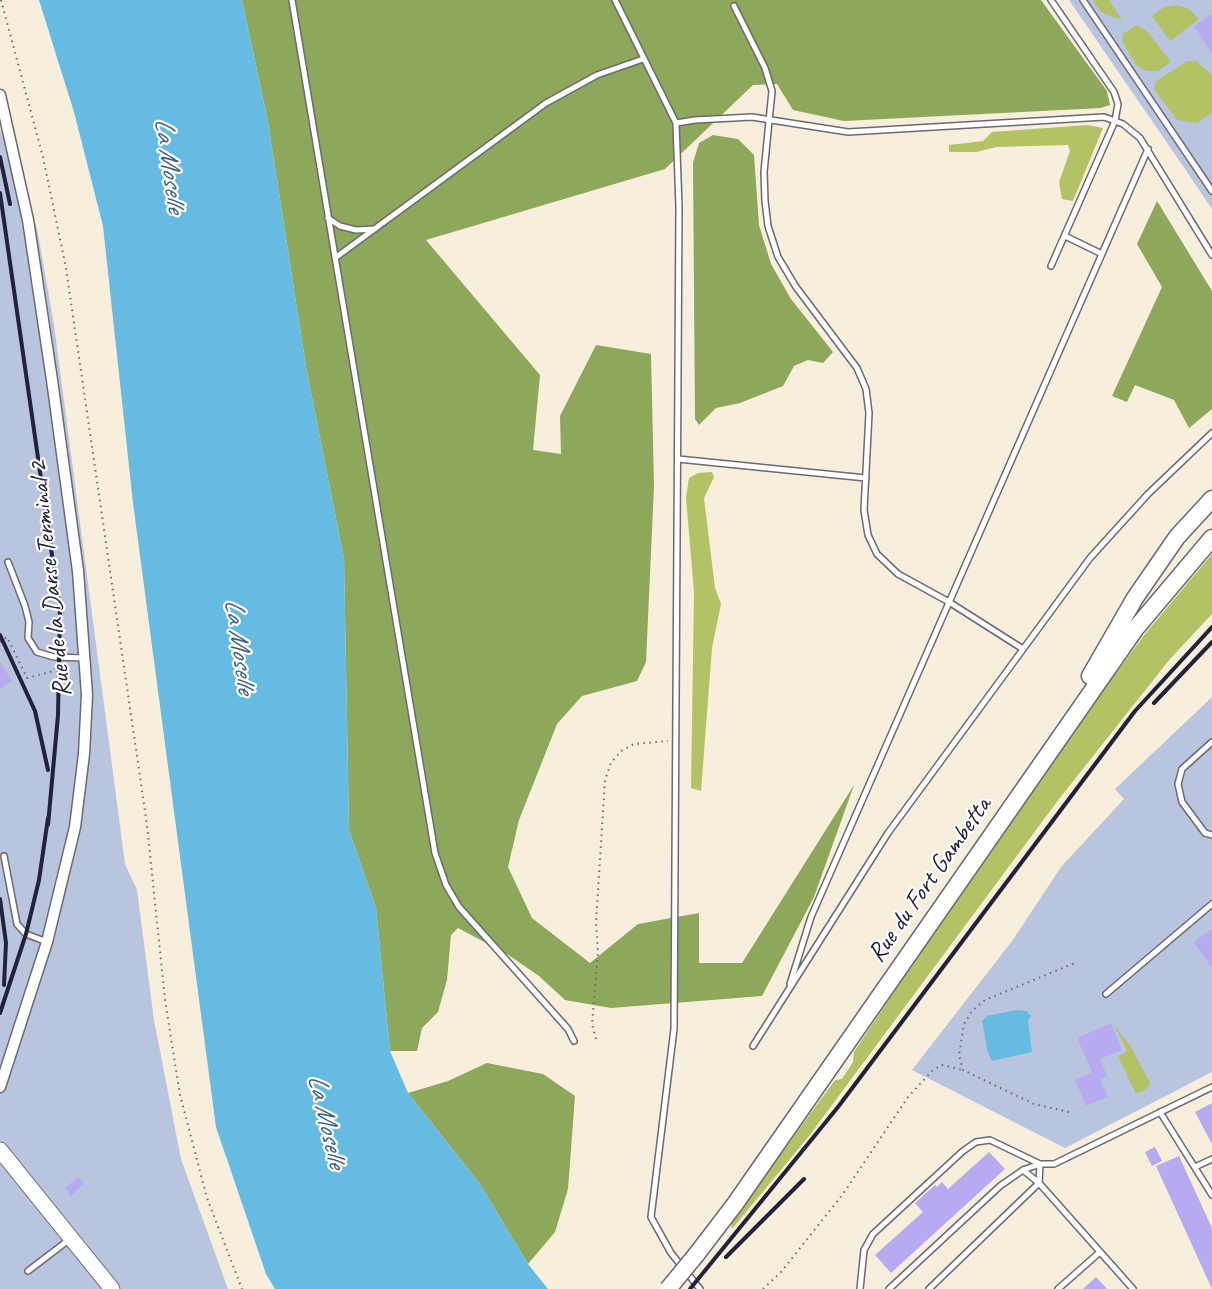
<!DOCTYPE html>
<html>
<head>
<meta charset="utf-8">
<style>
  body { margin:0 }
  canvas { display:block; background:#f7eedc }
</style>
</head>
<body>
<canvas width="1212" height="1289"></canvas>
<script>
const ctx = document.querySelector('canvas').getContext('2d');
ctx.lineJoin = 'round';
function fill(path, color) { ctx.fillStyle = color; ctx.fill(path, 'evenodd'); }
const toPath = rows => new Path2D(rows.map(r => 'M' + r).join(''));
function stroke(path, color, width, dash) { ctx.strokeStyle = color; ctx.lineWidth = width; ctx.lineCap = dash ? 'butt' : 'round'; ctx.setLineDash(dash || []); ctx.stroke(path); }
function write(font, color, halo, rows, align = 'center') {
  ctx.font = font + ' Caveat,sans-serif'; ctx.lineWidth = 4.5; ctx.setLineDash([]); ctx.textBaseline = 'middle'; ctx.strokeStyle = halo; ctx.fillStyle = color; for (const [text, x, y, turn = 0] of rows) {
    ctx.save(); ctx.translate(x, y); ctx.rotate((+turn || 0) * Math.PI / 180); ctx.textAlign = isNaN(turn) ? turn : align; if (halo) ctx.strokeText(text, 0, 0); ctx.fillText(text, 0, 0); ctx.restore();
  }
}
fill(toPath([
  [1069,0,1212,0,1212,209,1185,169],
  [0,129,37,228,54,325,125,864,137,890,154,1020,181,1159,228,1289,0,1289],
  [1212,697,1212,1072,1065,1148,912,1070,1012,941,1061,867,1124,799,1115,789]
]), '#b9c5de');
fill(toPath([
  [1093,0,1109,0,1122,20,1101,12],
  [1177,5,1189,9,1199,19,1170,41,1152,16,1164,7],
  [1137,25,1147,31,1171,62,1158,71,1147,71,1136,65,1122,41,1123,34],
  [1187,61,1196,61,1212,75,1212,113,1197,123,1177,120,1154,89,1156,81],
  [1088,125,1103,128,1073,201,1062,199,1059,182,1070,151,1068,145,996,147,976,152,949,152,949,145,983,141,992,132],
  [712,472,714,477,704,498,715,588,721,604,712,648,701,791,691,788,694,592,686,497,689,478,698,473],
  [1212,554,1212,614,1170,659,1059,799,809,1136,732,1229,731,1222,835,1080,842,1079,853,1062,854,1052,894,992,1111,680,1145,634],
  [1114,1025,1131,1047,1150,1083,1147,1089,1136,1094,1118,1056,1127,1051]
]), '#b2c264');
fill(toPath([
  [242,0,1041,0,1107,91,1110,105,1101,108,844,121,793,110,777,84,753,85,665,169,426,240,540,375,533,450,561,454,560,416,596,345,651,354,654,486,646,662,637,681,582,696,557,724,519,820,508,867,532,918,590,963,638,924,699,913,699,963,742,963,854,785,814,897,762,996,611,1008,565,1000,539,976,507,954,458,928,451,935,447,980,438,1012,422,1028,417,1051,390,1051,376,908,349,830,344,559,306,367,268,122],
  [713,135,738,139,754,155,759,225,771,264,791,299,833,352,823,363,808,360,794,366,783,386,740,403,716,408,699,425,695,419,693,163,699,143],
  [1157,201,1212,291,1212,409,1189,428,1174,400,1135,385,1127,402,1112,396,1162,287,1137,244],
  [487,1063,543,1074,575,1096,568,1189,555,1232,528,1264,480,1184,408,1093,448,1081]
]), '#8da85a');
fill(toPath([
  [39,0,242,0,268,122,306,367,344,559,349,830,376,908,390,1051,408,1093,480,1184,528,1264,548,1289,275,1289,266,1274,216,1127,133,503,103,226,74,112],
  [1016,1010,1027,1011,1031,1016,1028,1021,1032,1052,992,1061,988,1053,982,1021,987,1016]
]), '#65bbe2');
fill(toPath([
  [1212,14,1212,53,1194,26],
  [0,662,12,681,0,689],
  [1212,929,1212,968,1194,942],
  [1111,1023,1122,1050,1100,1059,1107,1076,1100,1079,1108,1097,1086,1106,1075,1080,1092,1072,1077,1038],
  [1212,1103,1212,1144,1195,1112],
  [1155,1147,1162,1161,1152,1166,1145,1152],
  [989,1152,1005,1169,891,1273,875,1255,923,1212,915,1203,935,1185,937,1187,942,1182,948,1189],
  [1179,1156,1212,1228,1212,1289,1156,1166],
  [78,1177,84,1184,71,1196,65,1188],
  [1096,1277,1107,1289,1083,1289]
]), '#b8aaf0');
const lane = toPath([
  [292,0,435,853,446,885,459,907,568,1029,574,1041],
  [615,0,676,123],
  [1051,0,1114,92,1118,104,1115,121,1051,266],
  [1083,0,1212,191],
  [734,6,765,68,772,91,764,172,765,201,768,226,778,257,796,287,857,368,866,389,869,413,864,510,868,535,877,554,898,574,949,602,1023,649],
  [328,218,340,226,356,230,375,229],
  [1065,236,1102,254],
  [335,258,546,103,597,75,643,59],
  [678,459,866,478],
  [8,562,25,606,29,622,28,638,37,652,54,657,84,658],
  [1212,742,1182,769,1178,784,1182,802,1205,833,1212,835],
  [4,856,17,924,26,934,47,942],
  [790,984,811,917,1148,149],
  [1106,994,1212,904],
  [753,1046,888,833,1090,558,1148,494,1212,433],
  [1160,1112,1212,1195],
  [1195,1167,1212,1159],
  [1023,1170,1039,1183,1133,1289],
  [28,1271,70,1239],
  [700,1289,671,1253,651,1217,674,1029,679,207,676,123,695,120,752,117,848,132,1104,117,1123,124,1140,138,1212,255],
  [860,1289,864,1250,873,1234,963,1151,976,1142,990,1140,1040,1164,1054,1164,1212,1087],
  [889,1289,1000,1186,1023,1170,1040,1164],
  [929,1289,1039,1183,1040,1164],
  [1058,1289,1100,1252]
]);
const street = toPath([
  [0,95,28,220,52,380,78,571,87,695,84,754,75,827,47,942,0,1087]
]);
const secondary = toPath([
  [0,1150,112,1289]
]);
const primary = toPath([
  [1090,676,1135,598,1177,537,1212,499],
  [696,1255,735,1204,1136,628,1212,538]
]);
stroke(lane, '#6d6973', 8);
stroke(street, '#6d6973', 13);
stroke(secondary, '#6d6973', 17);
stroke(primary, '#6d6973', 19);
stroke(toPath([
  [1,0,43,157,66,268,147,825,165,1000,180,1095,207,1198,242,1289],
  [0,642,7,637,27,678,54,671,57,666],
  [596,1039,592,1024,598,952,596,922,605,780,611,763,621,751,634,744,668,741],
  [1069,1112,1034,1104,963,1070,959,1055,964,1024,972,1011,985,1000,1075,963],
  [763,1289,781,1272,843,1194,908,1097,932,1071,942,1065,963,1070]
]), '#6d6973', 2, [1.5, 4.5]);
stroke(lane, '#fff', 5);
stroke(street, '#fff', 10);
stroke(secondary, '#fff', 15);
stroke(primary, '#fff', 16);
stroke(toPath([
  [0,157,10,204],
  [0,193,60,611,58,715,48,825],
  [0,635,35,711,48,770],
  [1154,703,1212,642],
  [0,899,6,943,4,985],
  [0,1013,26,934,39,880,48,818],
  [726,1257,804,1179],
  [690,1289,838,1107,1135,711,1212,627]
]), '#22223b', 4);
const primaryBridge = toPath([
  [668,1289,696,1255]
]);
stroke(primaryBridge, '#6d6973', 19, []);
stroke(primaryBridge, '#fff', 16);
write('26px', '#22223b', '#fff', [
  ["Rue de la Darse Terminal 2",51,579,-96],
  ["Rue du Fort Gambetta",930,880,-55]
]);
write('italic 27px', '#3d5f7e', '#fff', [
  ["La Moselle",169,165,82],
  ["La Moselle",239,646,82],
  ["La Moselle",326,1121,77]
]);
</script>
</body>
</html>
